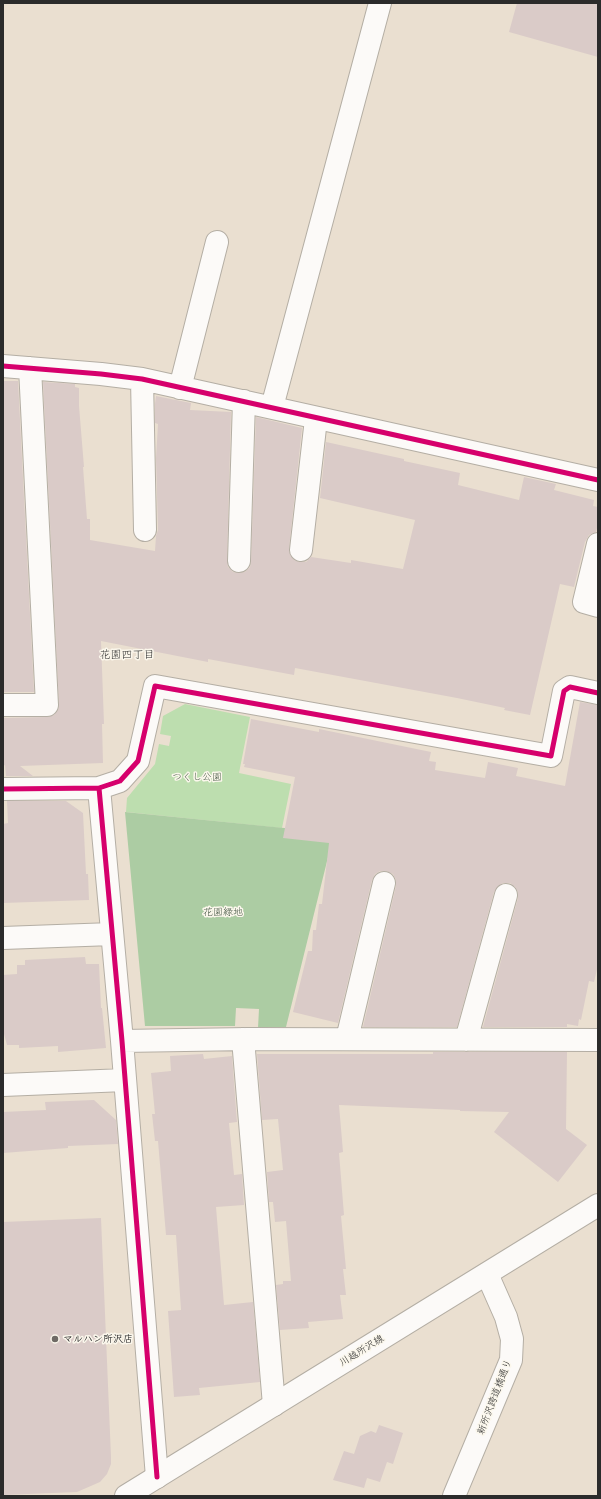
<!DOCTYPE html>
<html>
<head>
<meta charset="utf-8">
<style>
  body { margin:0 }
  #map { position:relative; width:601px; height:1499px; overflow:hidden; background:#eadfd0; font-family:"Balsamiq Sans",sans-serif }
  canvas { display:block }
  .frame { position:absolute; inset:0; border:4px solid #2b2b2b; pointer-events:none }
</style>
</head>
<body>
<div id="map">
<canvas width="601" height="1499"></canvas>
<div class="frame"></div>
</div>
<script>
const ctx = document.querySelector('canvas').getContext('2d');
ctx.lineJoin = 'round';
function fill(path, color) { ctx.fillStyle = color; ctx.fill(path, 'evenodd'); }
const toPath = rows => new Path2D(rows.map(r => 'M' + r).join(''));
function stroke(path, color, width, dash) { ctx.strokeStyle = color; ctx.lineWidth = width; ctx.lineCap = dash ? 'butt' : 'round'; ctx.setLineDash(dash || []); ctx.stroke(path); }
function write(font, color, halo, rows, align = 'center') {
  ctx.font = font + ' "Balsamiq Sans","Klee One",sans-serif'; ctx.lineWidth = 3; ctx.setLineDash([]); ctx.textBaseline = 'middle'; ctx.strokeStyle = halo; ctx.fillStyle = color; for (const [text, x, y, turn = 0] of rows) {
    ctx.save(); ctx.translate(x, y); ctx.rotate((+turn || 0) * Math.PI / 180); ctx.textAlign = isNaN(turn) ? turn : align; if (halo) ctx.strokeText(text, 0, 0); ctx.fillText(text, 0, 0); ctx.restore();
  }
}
fill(toPath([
  [185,704,250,717,239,773,291,784,282,828,126,812,127,798,155,764,159,744,169,746,171,736,160,734,163,716]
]), '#bddeaf');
fill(toPath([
  [125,812,334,833,286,1027,258,1028,259,1009,236,1008,235,1026,145,1026]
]), '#accca3');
fill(toPath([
  [517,3,598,3,598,57,509,32],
  [3,381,18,381,34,692,3,692],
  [43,382,75,384,75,387,79,388,79,406,84,467,83,467,87,519,90,519,90,540,155,551,156,536,158,530,156,458,158,424,155,423,155,404,156,396,191,403,190,410,231,412,227,561,228,567,233,572,238,573,245,572,250,567,251,561,256,417,302,428,289,549,290,555,294,560,299,562,306,562,311,557,351,563,351,560,403,569,415,520,320,498,326,442,404,459,404,461,460,473,458,485,519,500,524,477,556,484,554,490,594,500,593,506,598,507,598,524,596,532,589,535,585,542,574,587,560,584,530,715,504,710,505,708,457,698,295,668,294,675,208,659,208,662,101,641,104,724,102,724,103,763,20,766,33,776,6,776,5,765,3,766,3,718,47,717,54,715,58,710,59,705],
  [580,702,598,705,598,965,594,982,589,981,581,1020,579,1019,578,1026,567,1024,567,1027,483,1027,518,898,518,892,515,887,510,883,503,883,498,886,494,892,457,1027,363,1027,396,886,396,880,393,874,386,871,380,871,375,874,372,880,338,1023,293,1012,308,951,312,951,313,930,316,930,319,904,322,904,329,843,283,838,295,777,244,767,245,764,243,764,251,719,319,732,319,729,431,752,429,761,436,762,435,770,485,778,488,762,518,768,516,776,565,786],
  [7,801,66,801,83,813,86,874,88,874,89,900,3,903,3,824,8,823],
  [85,957,86,964,99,964,101,1008,102,1008,106,1048,58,1052,58,1046,19,1048,19,1045,7,1045,4,1034,3,975,17,974,17,965,25,965,25,960],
  [433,1052,567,1052,566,1129,587,1145,558,1182,494,1132,509,1112,460,1111,460,1110,339,1105,343,1152,339,1153,344,1215,341,1216,346,1269,343,1269,346,1295,340,1295,343,1319,308,1322,309,1328,280,1330,276,1285,283,1284,283,1281,291,1281,286,1221,275,1222,273,1202,269,1202,267,1172,283,1170,278,1119,262,1120,257,1054,433,1054],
  [203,1054,204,1059,232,1056,237,1122,229,1123,234,1175,242,1174,244,1205,216,1207,224,1305,253,1302,260,1382,199,1388,200,1395,174,1397,168,1311,181,1310,176,1235,166,1235,158,1141,155,1141,152,1114,155,1114,151,1073,171,1071,170,1056],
  [94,1100,116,1120,118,1144,68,1146,68,1148,3,1153,3,1112,46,1110,45,1102],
  [101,1218,111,1457,111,1464,107,1474,100,1482,77,1492,3,1495,3,1222],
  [379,1425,403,1433,393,1464,387,1462,380,1482,367,1478,364,1488,333,1480,344,1451,354,1454,360,1436,371,1431,376,1433]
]), '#dacbc8');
const minor = toPath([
  [3,366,101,374,142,379,598,480],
  [142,379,145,530],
  [180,388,217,242],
  [272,407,380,3],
  [598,544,584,602,598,606],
  [301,550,316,419],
  [239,561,244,401],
  [3,705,47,705,30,368],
  [99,788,120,781,138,761,155,686,551,756,564,691,570,687,598,693],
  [3,789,99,788,122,1041,157,1477],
  [3,938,112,934],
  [243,1039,274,1405],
  [347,1039,384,883],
  [466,1040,506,895],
  [122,1041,248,1039,598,1040],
  [3,1085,125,1080],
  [454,1496,511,1360,512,1339,506,1317,487,1274]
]);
const major = toPath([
  [126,1496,598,1205]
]);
stroke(minor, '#b4aea4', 24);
stroke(major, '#b4aea4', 24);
stroke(minor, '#fcfaf8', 22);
stroke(major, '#fcfaf8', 22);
stroke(toPath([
  [3,366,101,374,142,379,598,480],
  [99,788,120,781,138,761,155,686,551,756,564,691,570,687,598,693],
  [3,789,99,788,122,1041,157,1477]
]), '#d6006c', 5);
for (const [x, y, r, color] of [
  [55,1339,4,"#6e6a65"]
]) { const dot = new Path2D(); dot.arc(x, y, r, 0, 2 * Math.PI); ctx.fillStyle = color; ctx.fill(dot); stroke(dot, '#fbf7ec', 1.5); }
write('10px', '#465845', '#fbf7ec', [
  ["つくし公園",197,777],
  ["花園緑地",223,912]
]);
write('bold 10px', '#2b2b2b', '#fbf7ec', [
  ["マルハン所沢店",63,1339]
], 'left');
write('10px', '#2b2b2b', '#fbf7ec', [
  ["川越所沢線",362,1351,-32],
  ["新所沢跨道橋通り",495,1397,-69]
]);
write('11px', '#2b2b2b', '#fbf7ec', [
  ["花園四丁目",127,655]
]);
</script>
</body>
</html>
